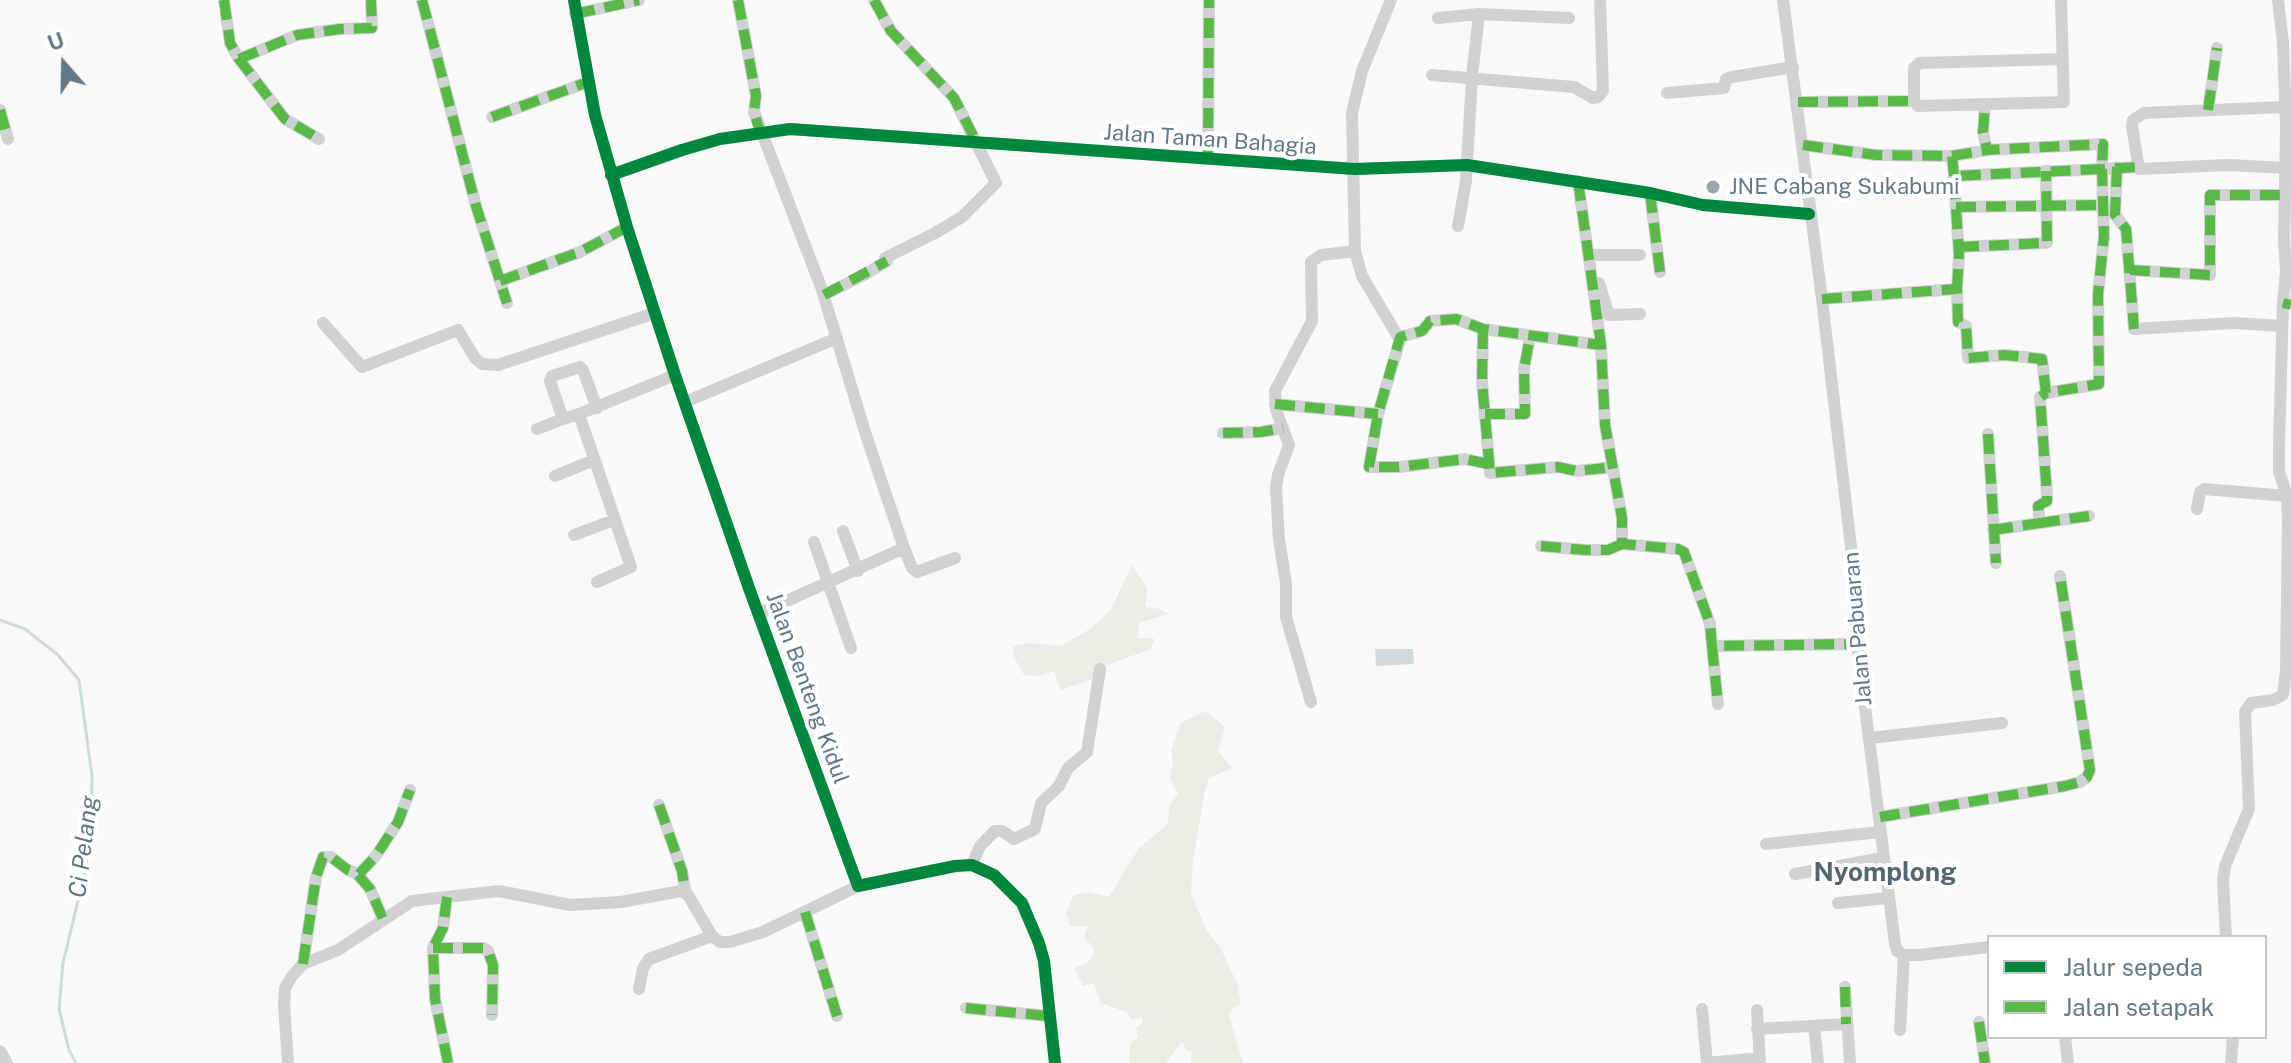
<!DOCTYPE html>
<html>
<head>
<meta charset="utf-8">
<style>
  body { margin:0 }
  #map { position:relative; width:2291px; height:1063px; overflow:hidden; background:#f9f9f9; font-family:"Public Sans",sans-serif }
  canvas { display:block }
  .legend { position:absolute; left:1987px; top:935px; width:280px; height:104px; box-sizing:border-box; background:#fff; border:2px solid #c1c9ce; margin:0; padding:10px 14px; list-style:none; font-size:24px; color:#637985 }
  .legend li { display:flex; align-items:center; gap:16px; height:40px }
  .legend b { width:40px; border:2px solid #c1c9ce }
  .north { position:absolute; left:24px; top:24px; width:80px; height:80px; -webkit-text-stroke:6px #fff; paint-order:stroke; rotate:340deg; font-size:22px; font-weight:700; line-height:32px; text-align:center; color:#637985 }
  .north::after { content:''; display:block; margin:auto; width:28px; height:36px; background:#637985; clip-path:polygon(50% 0,100% 100%,50% 72%,0 100%) }
</style>
</head>
<body>
<div id="map">
<canvas width="2291" height="1063"></canvas>
<ul class="legend">
<li><b style="height:10px;background:#00873e"></b>Jalur sepeda</li>
<li><b style="height:10px;background:#58b947"></b>Jalan setapak</li>
</ul>
<div class="north">U</div>
</div>
<script>
const ctx = document.querySelector('canvas').getContext('2d');
ctx.lineJoin = 'round';
function fill(path, color) { ctx.fillStyle = color; ctx.fill(path, 'evenodd'); }
const toPath = rows => new Path2D(rows.map(r => 'M' + r).join(''));
function stroke(path, color, width, dash) { ctx.strokeStyle = color; ctx.lineWidth = width; ctx.lineCap = dash ? 'butt' : 'round'; ctx.setLineDash(dash || []); ctx.stroke(path); }
function write(font, color, halo, rows, align = 'center') {
  ctx.font = font + ' "Public Sans",sans-serif'; ctx.lineWidth = 8; ctx.setLineDash([]); ctx.textBaseline = 'middle'; ctx.strokeStyle = halo; ctx.fillStyle = color; for (const [text, x, y, turn = 0] of rows) {
    ctx.save(); ctx.translate(x, y); ctx.rotate((+turn || 0) * Math.PI / 180); ctx.textAlign = isNaN(turn) ? turn : align; if (halo) ctx.strokeText(text, 0, 0); ctx.fillText(text, 0, 0); ctx.restore();
  }
}
fill(toPath([
  [1132,565,1147,588,1145,607,1160,609,1168,614,1139,623,1138,638,1155,639,1151,649,1093,670,1095,678,1061,690,1054,671,1038,676,1024,675,1015,659,1013,646,1028,643,1061,646,1092,628,1111,609],
  [1205,711,1225,727,1218,751,1232,768,1209,778,1205,790,1193,860,1191,893,1206,930,1220,947,1237,983,1241,1003,1228,1013,1243,1063,1191,1063,1192,1051,1186,1050,1182,1041,1166,1063,1129,1063,1130,1043,1138,1037,1136,1028,1142,1024,1142,1017,1132,1020,1127,1012,1101,1003,1094,983,1083,986,1074,968,1087,963,1093,956,1093,947,1084,937,1088,926,1070,926,1066,912,1074,895,1089,892,1109,897,1139,848,1168,824,1169,807,1178,794,1170,779,1173,763,1171,750,1181,723]
]), '#e9ece7');
fill(toPath([
  [1413,649,1414,664,1376,666,1375,649]
]), '#d0dadc');
stroke(toPath([
  [0,620,25,629,58,655,79,680,92,776,91,832,84,876,63,963,59,1009,69,1050,76,1063]
]), '#d0dadc', 3);
stroke(toPath([
  [224,0,230,43,239,59,285,119,319,139],
  [422,0,476,206,507,303],
  [574,0,595,115,627,227,675,375,750,591,858,886,955,866,972,865,994,875,1022,903,1039,943,1044,961,1055,1063],
  [738,0,756,96,754,112,821,287,866,435,904,548,760,613],
  [1783,0,1822,299,1851,547,1857,644,1895,944,1897,951,1904,955,1919,955,1989,947],
  [2061,0,2064,102,1918,106,1914,101,1914,68,1919,63,2062,59],
  [575,14,639,0],
  [1438,18,1479,14],
  [239,59,297,35,340,29,372,28,371,0],
  [1432,75,1574,87,1593,98,1598,97,1603,91,1600,0],
  [1667,93,1724,88,1726,79,1732,77,1793,67],
  [1798,102,1914,101],
  [2284,107,2144,113,2133,120,2132,126,2139,169,2228,165,2286,168],
  [0,110,8,139],
  [2208,110,2217,48],
  [492,117,588,82],
  [1803,145,1876,155,1952,156,1954,176],
  [1952,156,1987,150],
  [1208,158,1209,0],
  [2117,167,2115,215,2126,229,2134,329,2233,323,2282,326],
  [611,175,682,150,720,139,790,129,1355,169,1467,165,1650,193,1703,205,1809,214],
  [1578,181,1601,345,1605,425,1622,518,1622,544,1678,549,1684,552,1710,624,1712,646,1857,644],
  [1650,193,1660,272],
  [1956,207,2104,205],
  [1458,226,1466,181,1472,77,1479,14,1569,18],
  [1959,247,2047,243,2046,171],
  [1355,251,1362,276,1400,340,1378,414,1369,467,1399,467,1465,459,1488,464],
  [1592,255,1640,255],
  [2130,270,2210,275,2210,195,2285,195],
  [500,281,580,252,627,227],
  [1599,283,1609,315,1640,314],
  [1957,289,1959,255,1954,176,2102,169,2103,144,1987,150,1983,132,1985,105],
  [824,295,864,275,887,261,885,258,935,233,962,217,996,183,954,98,891,31,874,0],
  [1822,299,1957,289,1958,322,1966,326,1968,358,2005,355,2042,359,2046,393,2099,384,2098,294,2104,236,2102,169,2138,167],
  [323,323,362,367,458,330,475,358,482,364,498,365,655,313],
  [1483,329,1482,381,1490,473,1558,467,1577,471,1613,467],
  [1400,337,1422,331,1430,321,1456,319,1483,329,1601,345],
  [685,402,837,338],
  [1275,404,1378,414],
  [579,414,563,419,550,381,552,376,580,367,583,370,597,408],
  [1485,414,1525,414,1524,369,1530,337],
  [537,429,563,419],
  [1223,433,1261,432,1283,428],
  [1988,434,1996,563],
  [555,476,594,460],
  [2197,509,2200,492,2204,489,2287,496],
  [2040,523,2089,516],
  [1993,530,2040,523,2038,506,2047,501,2047,495,2040,397,2046,393],
  [843,531,858,571],
  [574,535,614,520],
  [814,542,851,648],
  [1541,546,1585,550,1608,550,1622,544],
  [904,548,912,568,917,572,955,558],
  [597,582,631,567,579,414,675,375],
  [1712,646,1718,704],
  [1311,702,1286,617,1286,583,1279,540,1276,488,1278,475,1289,445,1276,410,1275,391,1312,321,1311,262,1321,255,1355,251,1352,113,1362,71,1391,0],
  [1870,738,2002,723],
  [659,805,682,871,685,891],
  [1880,817,2065,786,2080,782,2087,777,2090,770,2060,576],
  [1766,844,1880,832],
  [972,865,980,846,995,831,1002,831,1014,839,1035,829,1041,803,1059,786,1068,768,1087,752,1100,669],
  [1795,874,1883,858],
  [358,875,370,889,383,919],
  [447,897,443,928,433,948,435,999,448,1063],
  [1838,903,1888,898],
  [805,912,837,1016],
  [2226,937,2223,881,2225,866,2249,809,2245,712,2251,703,2273,700,2283,695,2286,671,2288,521,2287,496,2279,471,2279,445,2283,303,2286,271,2284,242,2286,127,2283,43,2278,0],
  [433,948,483,948,488,951,493,965,492,1015],
  [303,964,316,877,323,857,331,857,348,870,359,874,375,857,398,822,410,790],
  [1845,987,1850,1063],
  [639,989,643,968,649,959,712,936],
  [966,1008,1048,1016],
  [1702,1009,1707,1063],
  [1757,1010,1760,1063],
  [1979,1022,1985,1063],
  [1814,1026,1818,1063],
  [1757,1029,1846,1024],
  [1900,1030,1904,955],
  [2065,1037,2068,1063],
  [0,1051,7,1063],
  [288,1063,284,1005,285,988,292,976,303,964,338,950,412,901,499,891,570,905,621,902,681,891,688,895,712,936,720,942,730,942,763,932,858,886],
  [1708,1063,1760,1058],
  [2231,1063,2233,1037]
]), '#cfd1d2', 12);
stroke(toPath([
  [224,0,230,43,239,59,285,119,319,139],
  [422,0,476,206,507,303],
  [738,0,756,96,754,112,760,132],
  [874,0,891,31,954,98,977,143],
  [575,14,639,0],
  [239,59,297,35,340,29,372,28,371,0],
  [1798,102,1914,101],
  [0,110,8,139],
  [2208,110,2217,48],
  [492,117,588,82],
  [1803,145,1876,155,1952,156,1954,176],
  [1952,156,1987,150],
  [1208,158,1209,0],
  [2117,167,2115,215,2126,229,2134,329],
  [1578,181,1601,345,1605,425,1622,518,1622,544,1678,549,1684,552,1710,624,1712,646,1857,644],
  [1650,193,1660,272],
  [1956,207,2104,205],
  [1959,247,2047,243,2046,171],
  [2130,270,2210,275,2210,195,2285,195],
  [500,281,580,252,627,227],
  [1957,289,1959,255,1954,176,2102,169,2103,144,1987,150,1983,132,1985,105],
  [824,295,887,261],
  [1822,299,1957,289,1958,322,1966,326,1968,358,2005,355,2042,359,2046,393,2099,384,2098,294,2104,236,2102,169,2138,167],
  [2283,303,2291,305],
  [1483,329,1482,381,1490,473,1558,467,1577,471,1613,467],
  [1275,404,1378,414],
  [1485,414,1525,414,1524,369,1530,337],
  [1223,433,1261,432,1283,428],
  [1988,434,1996,563],
  [1488,464,1465,459,1399,467,1369,467,1378,414,1400,337,1422,331,1430,321,1456,319,1483,329,1601,345],
  [2040,523,2089,516],
  [1993,530,2040,523,2038,506,2047,501,2047,495,2040,397,2046,393],
  [1541,546,1585,550,1608,550,1622,544],
  [1712,646,1718,704],
  [659,805,682,871,685,891],
  [1880,817,2065,786,2080,782,2087,777,2090,770,2060,576],
  [358,875,370,889,383,919],
  [447,897,443,928,433,948,435,999,448,1063],
  [805,912,837,1016],
  [433,948,483,948,488,951,493,965,492,1015],
  [303,964,316,877,323,857,331,857,348,870,359,874,375,857,398,822,410,790],
  [1845,987,1846,1024],
  [966,1008,1048,1016],
  [1979,1022,1985,1063]
]), '#58b947', 10, [20, 10]);
stroke(toPath([
  [574,0,595,115,627,227,675,375,750,591,858,886,955,866,972,865,994,875,1022,903,1039,943,1044,961,1055,1063],
  [611,175,682,150,720,139,790,129,1355,169,1467,165,1650,193,1703,205,1809,214]
]), '#00873e', 12);
for (const [x, y, r, color] of [
  [1713,187,8,"#98a6ae"]
]) { const dot = new Path2D(); dot.arc(x, y, r, 0, 2 * Math.PI); ctx.fillStyle = color; ctx.fill(dot); stroke(dot, '#fff', 3); }
write('22px', '#637985', '#fff', [
  ["Jalan Taman Bahagia",1210,140,4],
  ["Jalan Pabuaran",1858,629,-95],
  ["Jalan Benteng Kidul",807,688,70]
]);
write('22px', '#637985', '#fff', [
  ["JNE Cabang Sukabumi",1729,187]
], 'left');
write('italic 24px', '#5e787e', '#fff', [
  ["Ci Pelang",84,847,-83]
]);
write('bold 26px', '#556670', '#fff', [
  ["Nyomplong",1885,873]
]);
</script>
</body>
</html>
